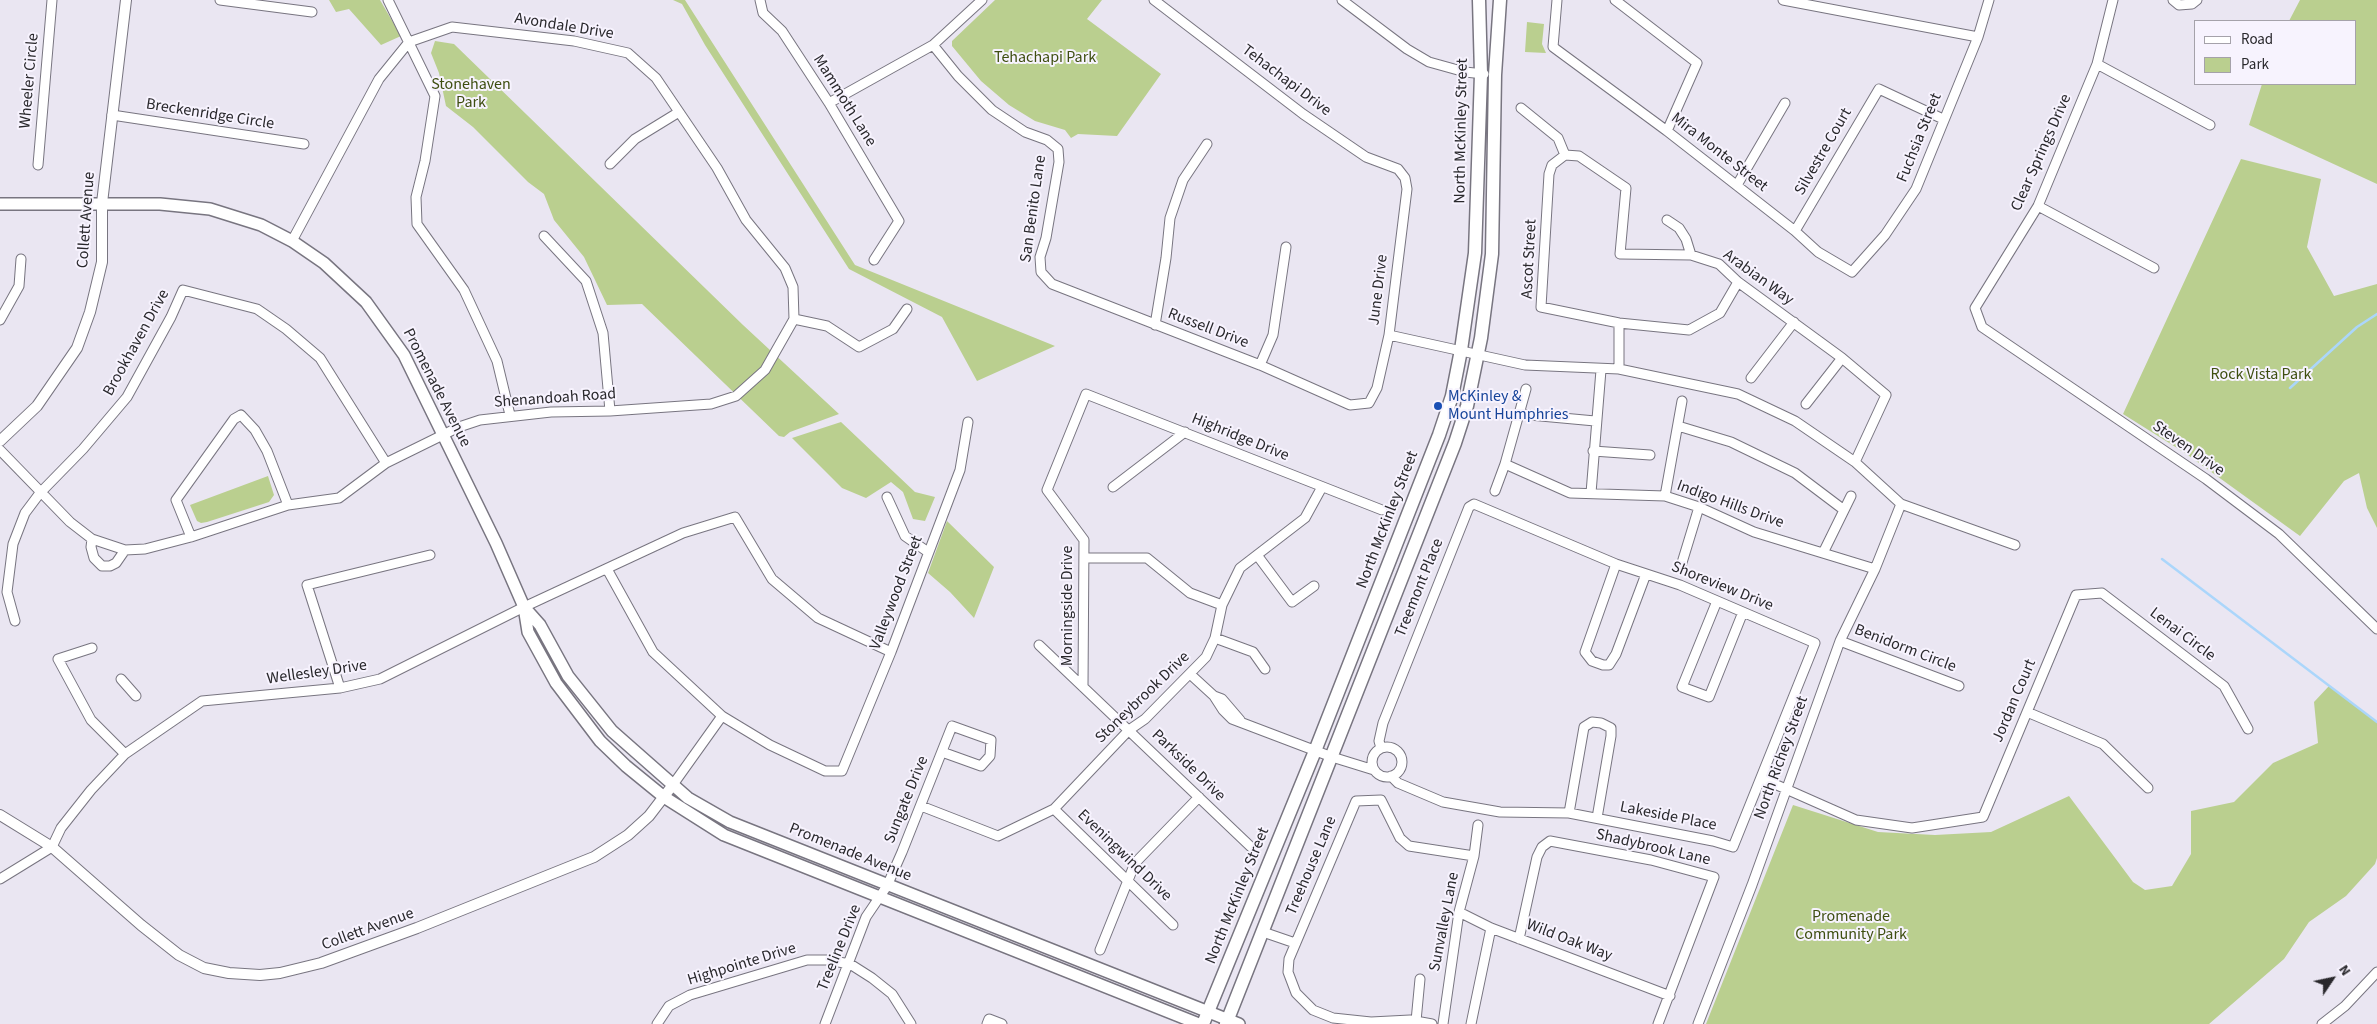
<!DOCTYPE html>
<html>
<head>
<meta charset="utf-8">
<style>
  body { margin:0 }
  #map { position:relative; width:2377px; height:1024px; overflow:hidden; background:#eae6f2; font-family:"Source Sans 3",sans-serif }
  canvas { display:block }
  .legend { position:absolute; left:2194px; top:20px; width:162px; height:65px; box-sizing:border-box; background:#f7f3fe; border:1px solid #a5a2aa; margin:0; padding:6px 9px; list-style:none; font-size:15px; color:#29282c }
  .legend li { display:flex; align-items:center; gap:10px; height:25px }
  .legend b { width:25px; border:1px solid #a5a2aa }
  .north { position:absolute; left:2307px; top:954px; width:50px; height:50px; -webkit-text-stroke:4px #f7f3fe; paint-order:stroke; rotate:56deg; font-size:14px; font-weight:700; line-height:20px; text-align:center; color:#29282c }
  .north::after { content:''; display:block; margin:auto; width:18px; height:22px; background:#29282c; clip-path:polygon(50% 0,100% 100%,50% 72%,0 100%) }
</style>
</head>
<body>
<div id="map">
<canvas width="2377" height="1024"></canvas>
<ul class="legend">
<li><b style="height:6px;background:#fff"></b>Road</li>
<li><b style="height:14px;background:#bacf8f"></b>Park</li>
</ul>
<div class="north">N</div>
</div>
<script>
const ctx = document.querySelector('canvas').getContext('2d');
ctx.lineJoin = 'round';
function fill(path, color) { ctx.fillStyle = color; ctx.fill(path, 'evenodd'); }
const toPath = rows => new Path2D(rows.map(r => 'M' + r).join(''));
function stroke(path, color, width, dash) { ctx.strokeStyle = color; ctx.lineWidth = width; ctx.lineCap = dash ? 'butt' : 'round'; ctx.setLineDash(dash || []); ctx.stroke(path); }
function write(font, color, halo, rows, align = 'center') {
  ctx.font = font + ' "Source Sans 3",sans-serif'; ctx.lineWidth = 4; ctx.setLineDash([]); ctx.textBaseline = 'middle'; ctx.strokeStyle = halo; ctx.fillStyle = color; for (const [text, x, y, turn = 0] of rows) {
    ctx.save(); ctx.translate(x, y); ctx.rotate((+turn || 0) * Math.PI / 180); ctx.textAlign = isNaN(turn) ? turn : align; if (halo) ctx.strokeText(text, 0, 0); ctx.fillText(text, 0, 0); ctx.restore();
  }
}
fill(toPath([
  [329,0,380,0,401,36,381,45,349,9,336,12],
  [673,0,685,0,855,265,1055,346,977,381,942,317,849,269,705,45,682,4],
  [995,0,1102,0,1087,19,1161,74,1117,136,1078,134,1071,138,1065,130,1035,121,1009,105,981,81,952,46,952,41],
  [2300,0,2377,0,2377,184,2249,125,2262,84,2356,84,2356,21,2289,21],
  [1527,22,1544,24,1542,44,1546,53,1525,52],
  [435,41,454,44,743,325,839,414,790,432,784,437,779,436,642,304,607,305,584,257,554,220,544,194,528,182,473,127,446,106,439,73,431,53],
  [2241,159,2321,179,2307,247,2334,296,2377,284,2377,528,2367,508,2359,473,2344,481,2300,536,2185,453,2123,414],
  [841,422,915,492,935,497,925,521,913,519,903,492,891,482,866,498,842,488,792,438],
  [268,476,274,495,269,502,207,522,201,523,197,521,190,505],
  [947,521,994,567,974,618,950,592,928,573],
  [2329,686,2377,722,2377,858,2375,864,2346,896,2309,922,2284,959,2209,1024,1706,1024,1793,805,1878,832,1935,835,1991,832,2069,796,2133,882,2145,890,2172,886,2191,854,2191,811,2234,802,2273,763,2318,743,2314,702]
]), '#bacf8f');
stroke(toPath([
  [2290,388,2357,327,2377,314],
  [2162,559,2377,722]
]), '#abd6fb', 2.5);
const minor = toPath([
  [220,0,312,12],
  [388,0,435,96,425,161,416,197,417,224,464,290,497,361,510,415],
  [760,0,763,13,782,31,829,103,899,221,874,260],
  [1342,0,1407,49,1429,62,1465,72,1484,74],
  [1557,0,1553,47,1667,131,1795,231,1818,252,1852,272,1885,235,1916,189,1978,37,1989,0],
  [1615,0,1697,63,1667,131],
  [1783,0,1978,37],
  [2113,0,2097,64,2038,206,1975,308,1982,327,2206,479,2279,534,2377,629],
  [2173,0,2179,5,2192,4,2197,0],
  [933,45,958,76,992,110,1025,132,1047,140,1058,149,1059,162,1046,238,1040,257,1041,272,1052,284,1260,365,1350,405,1369,403,1377,388,1389,335,1407,189,1405,178,1398,169,1366,157,1303,114,1154,0],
  [2097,64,2210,125],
  [829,103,933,45,982,0],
  [1521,108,1558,138,1565,155],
  [112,115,304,144],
  [610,164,635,139,679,112],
  [38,165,52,0],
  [1737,185,1785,103],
  [2038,206,2154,268],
  [1667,220,1679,228,1686,239,1691,255],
  [1795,231,1879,89,1943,119],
  [544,236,586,281,603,333,610,411],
  [292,241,379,79,409,42,452,27,574,41,628,53,656,78,717,168,746,220,785,268,793,287,794,319],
  [1738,282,1720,313,1689,330,1619,323,1541,307,1549,174,1552,165,1565,155,1579,156,1626,188,1620,254,1691,255,1719,264,1738,282,1842,358,1886,395,1855,462],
  [794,319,827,326,859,347,893,329,907,309],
  [0,320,19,286,21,259],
  [1155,325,1166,258,1170,218,1183,180,1207,144],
  [1389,335,1525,365,1619,369,1738,394,1795,421,1855,462,1901,504,2015,545],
  [1260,365,1273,335,1286,247],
  [1619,369,1619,323],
  [1751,378,1794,322],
  [1526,389,1505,464,1570,493,1665,496,1699,507,1754,532,1875,569],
  [1806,404,1842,358],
  [1519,414,1595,421],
  [1678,426,1731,442,1795,473,1844,510],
  [0,450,70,522,92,539,125,550,145,549,191,537,288,505,339,498,386,463,459,427,480,420,551,412,610,411,711,404,736,396,765,370,794,319],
  [1593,451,1650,455],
  [1113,487,1185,432],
  [1495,491,1505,464],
  [1591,493,1601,370],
  [1665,496,1682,401],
  [887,497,905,536,928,552],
  [191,537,176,500,234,419,241,415,255,430,267,451,288,505],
  [92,539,91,547,94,558,102,566,110,566,116,563,125,550],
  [1823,553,1851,496],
  [1257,555,1292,602,1314,586],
  [1086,558,1147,558,1190,593,1222,605],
  [1616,564,1585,652,1592,661,1603,665,1609,665,1616,654,1646,574],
  [1681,566,1699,507],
  [607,569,653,652,722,716,770,745,825,771,842,771,891,652,960,470,968,422],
  [1717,601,1682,687,1709,697,1743,612],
  [15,621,7,592,13,544,25,513,40,493,83,449,127,397,171,317,183,290,257,309,286,329,320,358,386,463],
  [1215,638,1253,652,1265,669],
  [1840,641,1959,686],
  [1039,645,1251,847],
  [92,648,58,659,91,720,125,754],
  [1190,674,1214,696,1222,699,1240,720],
  [121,679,136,696],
  [1083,687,1084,540,1047,490,1086,394,1382,510],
  [340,688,307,585,430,555],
  [1214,696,1223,710,1232,719,1332,757,1374,770],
  [2027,712,2103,744,2148,788],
  '1372 762a15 15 0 1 1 30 0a15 15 0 1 1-30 0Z',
  [1381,748,1379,741,1383,723,1469,507,1474,504,1616,564,1680,585,1815,643,1733,847,1713,841,1569,813,1500,812,1443,802,1398,783,1391,776],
  [1761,778,1856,820,1912,828,1983,817,2076,595,2102,593,2224,686,2248,729],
  [672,786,722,716],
  [921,806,998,836,1054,809,1129,730,1145,719,1206,657,1215,638,1222,605,1240,568,1305,518,1322,487],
  [1054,809,1173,925],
  [1569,813,1584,727,1592,722,1601,723,1611,728,1611,736,1597,818],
  [0,879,52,847,61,828,91,790,125,754,202,701,340,688,380,679,524,607,683,533,735,517,772,579,818,618,891,652],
  [1459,912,1491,928,1670,996],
  [1263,932,1295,943],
  [1519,939,1537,857,1542,847,1550,841,1651,860,1714,877,1658,1024],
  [1100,950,1135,863,1199,797],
  [1416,1021,1420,979],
  [657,1024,669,1006,690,995,807,960,827,960,850,964,872,978,892,994,911,1024],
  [825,1024,866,917,887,886,902,852,952,726,991,740,990,756,981,766,942,752],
  [987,1024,989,1019,1002,1024],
  [1432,1024,1410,1020,1371,1022,1333,1018,1313,1010,1296,993,1288,972,1289,959,1356,801,1381,800,1400,838,1409,846,1474,856],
  [1443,1024,1459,912,1474,856,1478,825],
  [1471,1024,1491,928],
  [1698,1024,1752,885,1840,641,1875,569,1901,504],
  [2322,1024,2345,1006,2377,972]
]);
const tertiary = toPath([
  [0,441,37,406,77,348,90,312,102,262,102,203,126,0],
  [0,815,52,847,141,925,179,955,204,968,229,973,260,975,280,973,321,963,417,928,594,857,628,835,649,816,672,786]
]);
const secondary = toPath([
  [0,204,160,204,210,209,261,225,292,241,324,263,366,302,404,355,496,543,524,607,528,632,556,683,600,741,626,766,664,797,724,835,1199,1024],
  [524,607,540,625,568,676,612,731,688,798,730,822,1239,1024]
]);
const primary = toPath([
  [1203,1024,1315,751,1439,435,1452,396,1461,350,1475,253,1481,74,1479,0],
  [1226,1024,1455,443,1467,406,1481,338,1492,254,1495,75,1500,0]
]);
stroke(minor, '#787580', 11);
stroke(tertiary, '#787580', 12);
stroke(secondary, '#787580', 14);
stroke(primary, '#787580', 15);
stroke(minor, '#fff', 9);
stroke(tertiary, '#fff', 10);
stroke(secondary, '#fff', 11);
stroke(primary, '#fff', 12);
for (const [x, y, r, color] of [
  [1438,406,5,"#1a4fb4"]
]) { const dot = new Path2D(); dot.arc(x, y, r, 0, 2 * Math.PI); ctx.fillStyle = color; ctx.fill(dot); stroke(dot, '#f7f3fe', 2); }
write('16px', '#29282c', '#f7f3fe', [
  ["Avondale Drive",564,27,9],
  ["Wheeler Circle",30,81,-85],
  ["Tehachapi Drive",1286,81,37],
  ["Mammoth Lane",844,101,58],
  ["Breckenridge Circle",210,115,9],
  ["North McKinley Street",1462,131,-89],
  ["Fuchsia Street",1920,138,-68],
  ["Silvestre Court",1824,152,-60],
  ["Mira Monte Street",1719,153,38],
  ["Clear Springs Drive",2042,153,-66],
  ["San Benito Lane",1034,209,-82],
  ["Collett Avenue",87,220,-86],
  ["Ascot Street",1530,259,-87],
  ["Arabian Way",1758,278,36],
  ["June Drive",1379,290,-83],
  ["Russell Drive",1208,329,21],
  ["Brookhaven Drive",137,343,-61],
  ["Promenade Avenue",436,388,63],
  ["Shenandoah Road",555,399,-4],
  ["Highridge Drive",1240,438,22],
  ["Steven Drive",2188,449,35],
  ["Indigo Hills Drive",1730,505,20],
  ["North McKinley Street",1388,520,-69],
  ["Shoreview Drive",1722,587,22],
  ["Treemont Place",1420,588,-68],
  ["Valleywood Street",897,593,-69],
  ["Morningside Drive",1068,606,-90],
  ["Lenai Circle",2182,635,37],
  ["Benidorm Circle",1905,649,21],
  ["Wellesley Drive",317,673,-8],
  ["Stoneybrook Drive",1143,698,-44],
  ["Jordan Court",2015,701,-67],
  ["North Richey Street",1782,758,-70],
  ["Parkside Drive",1188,766,44],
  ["Sungate Drive",907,800,-68],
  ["Lakeside Place",1668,817,11],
  ["Shadybrook Lane",1653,848,13],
  ["Promenade Avenue",850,853,22],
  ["Eveningwind Drive",1124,856,44],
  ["Treehouse Lane",1312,866,-67],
  ["North McKinley Street",1238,896,-68],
  ["Sunvalley Lane",1445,922,-79],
  ["Collett Avenue",368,930,-20],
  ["Wild Oak Way",1569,941,21],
  ["Treeline Drive",840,948,-68],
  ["Highpointe Drive",742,965,-17]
]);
write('16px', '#3e4e10', '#f7f3fe', [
  ["Tehachapi Park",1045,58],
  ["Stonehaven",471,85],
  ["Park",471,103],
  ["Rock Vista Park",2261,375],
  ["Promenade",1851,917],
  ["Community Park",1851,935]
]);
write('16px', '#164399', '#f7f3fe', [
  ["McKinley &",1448,397],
  ["Mount Humphries",1448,415]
], 'left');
</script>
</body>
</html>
